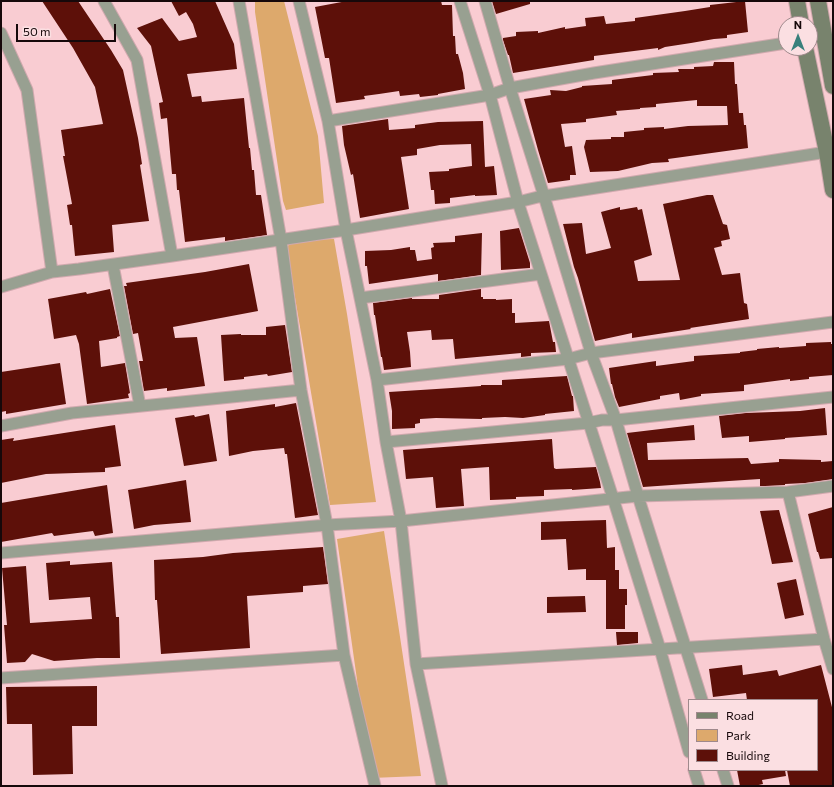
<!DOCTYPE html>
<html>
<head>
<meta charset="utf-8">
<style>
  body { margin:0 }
  #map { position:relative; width:834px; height:787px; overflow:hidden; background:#f9ccd2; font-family:Commissioner,sans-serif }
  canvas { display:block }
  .frame { position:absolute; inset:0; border:2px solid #16080a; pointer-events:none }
  .legend { position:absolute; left:688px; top:699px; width:130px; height:72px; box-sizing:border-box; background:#fbdfe2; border:1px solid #9f898c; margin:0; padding:5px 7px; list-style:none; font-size:12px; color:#16080a }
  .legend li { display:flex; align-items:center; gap:8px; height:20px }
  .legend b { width:20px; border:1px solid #9f898c }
  .north { position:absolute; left:778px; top:16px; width:40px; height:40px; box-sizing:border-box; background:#fbdfe2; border:1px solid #9f898c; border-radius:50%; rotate:0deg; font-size:11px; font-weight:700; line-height:16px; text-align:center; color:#16080a }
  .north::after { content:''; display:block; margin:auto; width:14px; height:18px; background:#39807c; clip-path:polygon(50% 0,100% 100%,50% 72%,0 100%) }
  .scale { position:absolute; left:16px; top:24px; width:100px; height:18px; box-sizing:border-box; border:2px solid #16080a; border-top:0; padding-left:5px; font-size:12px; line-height:14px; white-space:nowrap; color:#16080a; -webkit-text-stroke:3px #fbdfe2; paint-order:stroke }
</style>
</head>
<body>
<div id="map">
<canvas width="834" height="787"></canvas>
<div class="frame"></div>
<ul class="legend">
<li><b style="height:5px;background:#78836d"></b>Road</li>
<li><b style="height:11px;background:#dda96c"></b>Park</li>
<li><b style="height:11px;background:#5d1009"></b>Building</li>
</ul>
<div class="north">N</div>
<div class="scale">50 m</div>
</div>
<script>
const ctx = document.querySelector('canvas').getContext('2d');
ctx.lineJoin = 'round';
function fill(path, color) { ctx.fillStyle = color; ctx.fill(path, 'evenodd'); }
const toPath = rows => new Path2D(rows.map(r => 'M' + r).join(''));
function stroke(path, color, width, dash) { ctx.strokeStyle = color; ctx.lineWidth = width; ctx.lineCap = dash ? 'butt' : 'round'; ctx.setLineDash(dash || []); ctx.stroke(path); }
fill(toPath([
  [255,1,284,1,318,136,324,203,286,210,283,201,255,12],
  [334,239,347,314,376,502,330,505,287,250,289,243,298,240],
  [384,531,421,776,371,778,337,539]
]), '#dda96c');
fill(toPath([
  [42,1,78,1,111,50,123,70,138,138,142,164,140,165,149,221,112,225,114,252,75,256,72,225,70,225,67,205,72,204,63,156,65,156,61,130,103,124,95,87,73,48],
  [171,1,215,1,234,44,237,69,187,74,192,97,201,96,202,102,244,98,249,148,250,148,252,170,254,170,256,195,261,195,267,235,225,241,225,237,185,242,179,190,177,190,176,174,172,174,167,118,161,119,159,103,163,102,151,46,137,28,162,18,179,41,197,37,193,24,186,12,179,16],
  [347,1,441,1,442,5,452,5,453,36,455,36,456,54,458,54,463,73,465,89,438,94,438,95,420,97,419,94,400,96,399,91,379,94,364,96,365,99,336,103,329,58,325,58,315,7],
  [492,1,530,1,530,4,496,14],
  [745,1,748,32,727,35,727,38,714,39,691,43,665,47,658,50,658,48,594,56,594,60,513,73,509,55,508,55,503,40,503,38,516,36,516,32,538,31,538,33,565,27,565,29,586,26,585,18,604,16,606,24,635,21,635,18,685,11,710,7,710,5],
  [714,62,734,62,735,84,737,84,739,113,743,113,744,125,746,125,748,148,668,159,669,162,652,163,618,171,590,172,584,147,586,140,611,139,611,137,624,137,624,132,644,130,644,128,664,127,664,129,688,126,728,125,727,106,697,106,697,100,656,104,656,107,640,108,640,109,616,111,617,115,586,119,586,122,561,124,565,147,572,146,576,175,570,175,570,180,548,183,538,150,524,99,551,95,550,90,566,91,582,87,582,86,612,84,612,80,653,75,653,73,679,72,678,69,694,69,694,67,713,66],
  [388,119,389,130,415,128,415,125,438,122,483,121,485,167,494,166,497,195,475,196,475,195,450,198,450,203,435,204,434,190,431,190,429,172,449,171,449,169,472,166,471,144,440,145,417,149,417,155,401,157,409,209,360,218,353,174,351,175,344,145,342,126],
  [707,195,713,195,723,224,727,225,730,239,721,241,722,246,714,248,722,275,740,273,744,303,747,304,749,319,690,328,691,329,632,338,632,333,595,341,578,278,574,267,563,224,582,223,586,254,611,248,601,212,620,207,620,210,637,207,638,210,642,209,652,255,634,261,638,281,680,280,663,204],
  [519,228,530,263,530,268,501,270,500,231],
  [482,233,481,275,438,281,438,274,369,284,367,266,365,266,365,251,391,250,410,247,410,250,415,250,417,261,432,259,431,248,434,247,433,243,455,242,455,236],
  [249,264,258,311,173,327,175,338,197,337,205,386,167,391,167,388,144,391,139,361,143,361,138,333,133,334,124,286,127,286,126,283,205,272],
  [110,289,120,336,117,337,117,338,99,341,101,367,125,363,130,393,128,394,129,398,87,404,79,344,76,335,54,339,48,299,86,292,87,294],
  [481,289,481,297,483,297,483,299,496,299,496,300,512,299,512,313,515,313,515,323,549,321,553,342,555,342,556,352,531,353,531,356,521,357,521,353,455,359,453,339,432,340,431,330,407,332,410,352,411,367,384,370,382,357,381,357,375,315,374,315,373,303,412,298,412,299,439,299,439,295],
  [285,325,292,372,268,376,267,374,244,377,244,379,224,381,221,335,241,334,241,335,266,335,266,327],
  [831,342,831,344,833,344,833,375,809,377,809,379,790,381,790,379,744,385,744,391,701,394,701,396,680,400,679,393,660,396,660,399,619,407,615,397,612,384,611,384,609,368,656,361,656,366,694,361,694,356,740,353,740,352,757,350,757,349,779,347,779,348,806,346,806,343],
  [60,363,66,404,6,414,6,411,1,412,1,372],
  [567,376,572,396,573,396,574,411,545,414,545,415,523,418,505,417,482,418,482,419,436,418,420,419,420,423,415,424,415,428,392,429,392,411,389,392,452,388,481,386,481,385,502,385,502,380],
  [296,403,318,515,295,518,287,454,285,454,284,448,253,451,229,456,226,411,275,404,275,407],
  [825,408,827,435,785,438,785,439,749,442,749,436,722,438,719,416,746,413,800,411],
  [209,414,217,461,184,466,175,418,194,415,195,417],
  [115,425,121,466,105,468,105,472,46,474,1,483,1,440,14,438,13,441],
  [694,425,695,440,647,443,648,460,748,458,751,464,779,462,779,459,821,460,821,462,833,461,833,479,805,483,785,484,785,485,765,486,760,486,760,479,729,481,643,487,627,433],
  [552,439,554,468,556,469,596,467,600,482,601,488,572,490,572,489,544,490,544,496,516,497,516,499,490,500,489,467,461,469,464,506,436,508,433,477,406,479,403,450],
  [186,480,191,522,154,525,134,529,128,490],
  [107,485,113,533,95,536,93,531,54,536,52,533,1,542,1,503],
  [833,507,833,558,820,559,818,552,817,552,808,514],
  [779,510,793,562,772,564,760,511],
  [606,520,607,548,615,547,615,570,619,570,619,589,627,589,627,605,625,605,625,629,606,629,606,580,586,580,586,569,568,570,566,539,541,540,541,522],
  [323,547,328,584,303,586,303,592,247,596,250,648,161,654,157,600,155,600,154,560,203,557,233,553],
  [70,561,70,565,112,562,116,617,119,617,120,658,97,658,54,661,32,654,25,662,7,663,4,625,7,625,2,568,26,566,30,623,92,619,90,597,49,600,46,563],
  [796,579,804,615,785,619,777,583],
  [585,596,586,612,547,613,547,597],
  [616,632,638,632,638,643,617,645],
  [742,665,743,675,777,670,779,676,821,665,833,711,833,786,790,786,787,770,817,770,817,700,747,700,746,693,713,697,709,669],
  [97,686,97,726,72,726,73,774,33,775,32,724,7,724,6,687],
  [737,770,785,770,786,776,762,780,763,784,754,786,740,786]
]), '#5d1009');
const minor = toPath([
  [104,1,137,60,172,256],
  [239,1,281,240,301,390,327,525,344,655,375,786],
  [299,1,328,121,346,230,377,380,386,442,401,521,416,664,442,786],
  [460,1,490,95,518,202,613,498,660,649,689,752],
  [485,1,510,88,544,196,591,353,616,420,638,496,702,700],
  [1,33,27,90,52,272],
  [328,121,490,95,510,88,594,73,786,43],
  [113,265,140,406],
  [1,287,52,272,79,269,172,256,346,230,518,202,538,197,827,152],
  [360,298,541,274],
  [377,380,568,359,591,353,833,322],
  [1,426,72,413,301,390],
  [386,442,588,423,602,420,616,420,833,397],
  [788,492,824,639,833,669],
  [1,553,327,525,401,521,638,496,788,492,833,486],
  [416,664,824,639],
  [1,678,344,655],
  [694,770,699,786],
  [723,770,728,786]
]);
const secondary = toPath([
  [797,1,801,24],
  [818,1,833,86],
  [805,48,827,152,833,190]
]);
stroke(minor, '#d0a9ae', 13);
stroke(secondary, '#d0a9ae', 18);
stroke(minor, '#98a091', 11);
stroke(secondary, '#78836d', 16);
</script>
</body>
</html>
